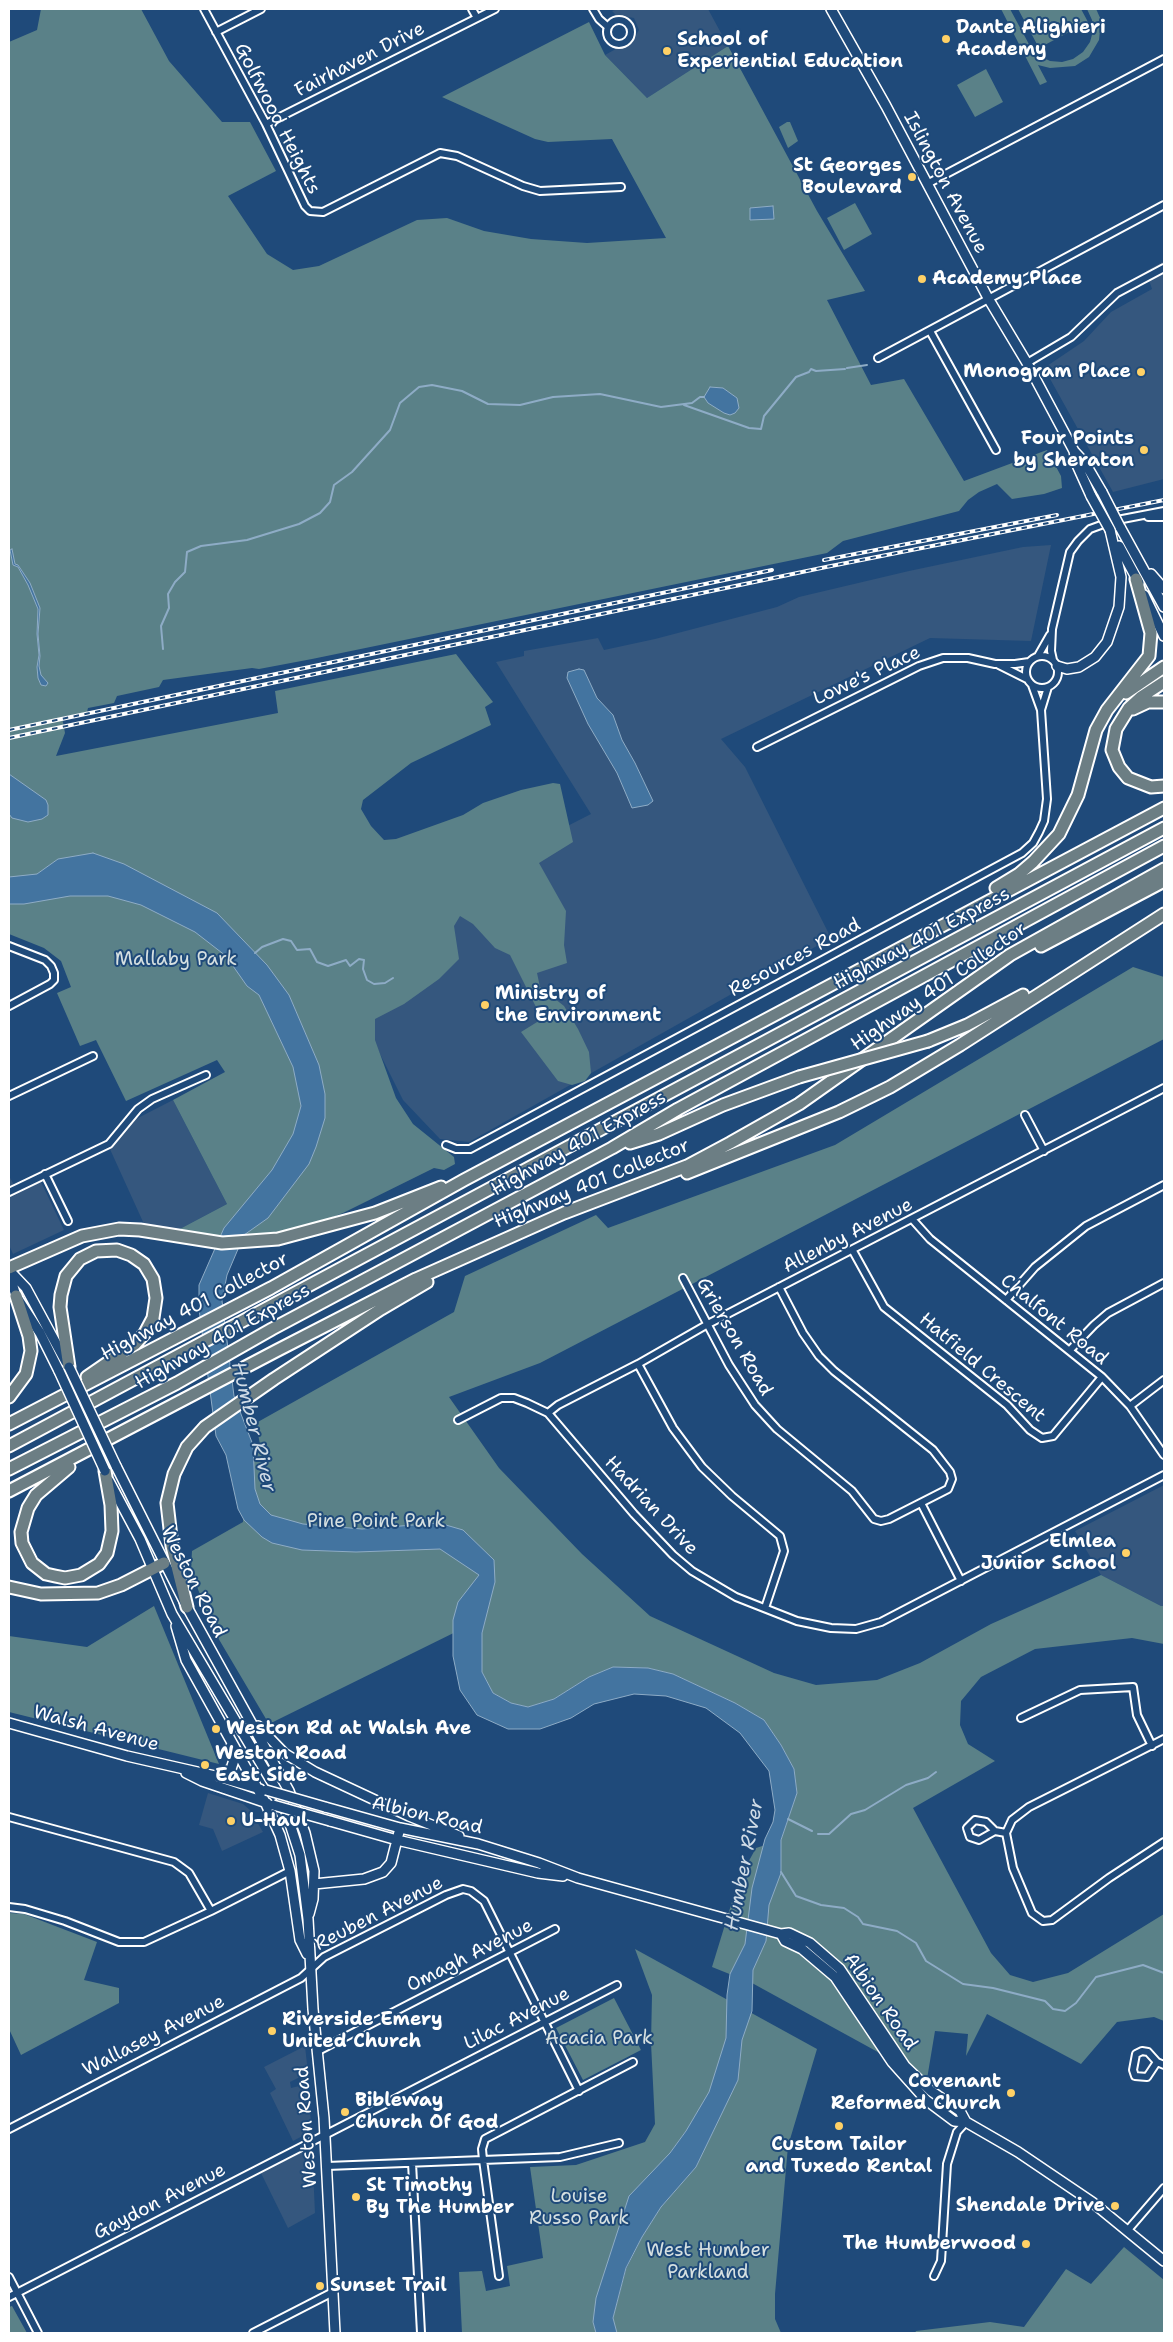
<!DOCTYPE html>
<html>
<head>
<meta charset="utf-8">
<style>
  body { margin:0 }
  #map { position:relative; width:1173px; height:2342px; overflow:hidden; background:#1f4a7a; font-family:"Shantell Sans",sans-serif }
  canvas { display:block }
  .frame { position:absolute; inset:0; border:10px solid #fff; pointer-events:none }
</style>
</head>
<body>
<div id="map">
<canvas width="1173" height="2342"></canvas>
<div class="frame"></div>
</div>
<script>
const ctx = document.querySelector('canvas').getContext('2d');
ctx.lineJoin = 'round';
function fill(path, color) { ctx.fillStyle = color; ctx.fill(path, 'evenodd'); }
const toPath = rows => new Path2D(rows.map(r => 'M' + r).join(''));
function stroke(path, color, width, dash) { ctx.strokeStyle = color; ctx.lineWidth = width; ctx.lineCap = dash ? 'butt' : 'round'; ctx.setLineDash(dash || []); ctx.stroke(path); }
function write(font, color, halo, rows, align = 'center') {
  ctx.font = font + ' "Shantell Sans",sans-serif'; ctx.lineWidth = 4; ctx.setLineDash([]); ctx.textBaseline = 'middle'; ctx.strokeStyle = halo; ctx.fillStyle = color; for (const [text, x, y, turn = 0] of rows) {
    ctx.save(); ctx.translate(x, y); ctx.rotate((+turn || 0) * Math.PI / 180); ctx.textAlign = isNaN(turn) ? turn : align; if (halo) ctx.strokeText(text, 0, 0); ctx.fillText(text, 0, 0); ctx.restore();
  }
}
fill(toPath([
  [617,9,708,9,728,46,647,98,605,55,634,39,639,30,634,18,616,15,612,11],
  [1164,261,1164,479,1113,492,1044,368,1084,341,1111,312,1152,289,1146,271],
  [1051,545,1031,641,930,638,721,739,745,767,831,938,469,1142,440,1139,403,1100,359,1012,324,950,591,814,496,662,524,656,524,651,598,638,604,650,655,639,777,607,799,597,909,571,1023,547],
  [173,1100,227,1204,176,1231,144,1224,109,1147,134,1120],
  [9,1176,18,1192,41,1182,64,1230,13,1254,9,1245],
  [1164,1485,1164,1606,1161,1606,1101,1575,1075,1531],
  [208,1793,243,1804,250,1810,263,1832,222,1851,213,1829,199,1825],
  [305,2046,308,2073,290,2082,291,2088,307,2084,312,2131,293,2141,270,2093,276,2089,264,2067],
  [312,2147,315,2213,288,2228,261,2173]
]), '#35577e');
fill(toPath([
  [41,9,141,9,169,61,222,122,250,122,276,171,228,196,267,254,293,270,319,266,417,220,447,218,484,231,531,239,587,243,666,238,612,139,548,142,535,139,442,97,589,22,605,55,647,98,728,46,817,211,865,291,827,300,871,385,904,379,964,481,1047,450,1061,476,1062,488,1044,494,1012,499,997,484,979,492,968,500,959,511,843,541,827,553,312,659,259,669,252,668,163,680,159,687,117,696,114,703,88,708,87,712,62,717,65,733,56,756,278,713,275,691,456,654,493,702,485,707,491,725,411,763,363,800,361,809,371,826,384,840,396,839,463,815,483,803,521,790,553,783,560,784,573,842,539,863,566,911,564,945,567,963,537,973,540,987,564,1006,578,1029,589,1052,591,1073,585,1081,572,1085,558,1081,521,1032,542,1019,510,955,495,948,473,924,460,916,454,926,459,959,439,979,404,1004,375,1019,375,1040,396,1098,413,1124,454,1157,455,1164,444,1170,434,1168,343,1213,292,1233,248,1243,176,1231,227,1204,173,1100,225,1072,217,1060,126,1101,96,1040,80,1046,57,993,71,987,61,961,44,948,9,934,9,42,37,30],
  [1001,9,1010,9,1031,48,1040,56,1050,61,1062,62,1073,59,1083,52,1090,42,1093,31,1092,20,1087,9,1096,9,1097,11,1101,20,1099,40,1089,57,1075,66,1050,68,1038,65,1047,82,1040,85],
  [1018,9,1081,9,1088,22,1039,48],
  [986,69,1003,102,975,117,957,85],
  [787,122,790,122,798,141,788,148,779,127],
  [855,203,872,234,844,250,827,218],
  [1133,967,1164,977,1164,1039,540,1363,449,1397,499,1468,582,1554,650,1616,774,1673,816,1685,877,1680,920,1663,991,1624,1101,1575,1161,1606,1164,1606,1164,1644,1132,1638,1035,1649,981,1677,961,1701,960,1725,968,1744,995,1761,913,1808,991,1953,1010,1975,1033,1982,1068,1973,1164,1914,1164,2021,1154,2017,1117,2022,1081,2064,987,2014,966,2056,968,2034,935,2031,927,2079,752,1983,712,1967,739,1879,756,1848,781,1840,797,1793,794,1769,781,1745,764,1720,735,1703,673,1674,648,1668,613,1667,589,1677,554,1699,528,1707,511,1703,493,1693,482,1672,482,1633,486,1617,269,1724,214,1631,191,1571,192,1551,243,1522,245,1462,261,1450,256,1423,454,1312,465,1276,596,1215,608,1228,835,1145],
  [154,1606,219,1764,9,1712,9,1636,87,1647],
  [9,1913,24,1914,97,1942,84,1980,119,1988,119,2003,21,2055,9,2029],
  [635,1949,817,2049,788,2146,775,2294,775,2319,781,2333,617,2333,615,2329,613,2318,626,2269,642,2237,661,2207,696,2167,716,2125,686,2131,670,2153,593,2322,596,2333,462,2333,459,2272,482,2271,486,2291,510,2286,507,2266,543,2258,530,2167,576,2165,645,2142,655,2124,651,2043,652,1995],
  [614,1998,641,2050,583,2080,556,2028],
  [1124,2247,1164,2280,1164,2333,915,2333,916,2331,990,2322,1024,2327,1066,2269,1091,2284],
  [12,2306,27,2333,9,2333,9,2307]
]), '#5a8188');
const water = toPath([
  [773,206,774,219,750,220,750,208,773,206],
  [710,387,723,388,737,398,739,408,735,413,730,415,724,413,708,403,704,397,710,387],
  [12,549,15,564,18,565,30,583,40,608,38,634,40,656,39,666,41,675,48,683,46,686,41,685,38,678,37,667,39,655,37,634,38,609,28,585,18,567,13,565,10,550,12,549],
  [579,669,584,670,597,698,613,715,622,740,635,763,653,801,648,805,632,808,617,773,588,724,567,678,568,672,579,669],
  [9,774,46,800,48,805,48,815,42,819,28,822,12,818,9,814,9,774],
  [93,853,124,864,217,913,267,965,289,995,319,1065,325,1094,325,1118,316,1147,309,1164,268,1218,244,1235,227,1275,222,1301,234,1396,253,1445,255,1489,260,1504,271,1515,303,1524,362,1529,439,1523,463,1530,494,1560,495,1582,482,1633,482,1672,493,1693,511,1703,528,1707,554,1699,589,1677,613,1667,648,1668,673,1674,735,1703,764,1720,781,1745,794,1769,797,1793,781,1840,781,1873,769,1905,766,1941,753,1970,752,2011,742,2040,738,2080,696,2167,661,2207,642,2237,626,2268,613,2318,617,2333,596,2333,593,2322,596,2298,629,2196,670,2153,686,2131,709,2092,726,2038,727,1995,730,1974,745,1944,752,1888,765,1839,773,1822,775,1810,769,1771,740,1733,706,1708,666,1696,634,1694,594,1704,571,1718,540,1729,508,1729,477,1715,460,1690,453,1656,453,1620,458,1602,479,1575,440,1549,356,1552,302,1550,272,1543,262,1537,244,1520,238,1509,226,1455,216,1436,199,1309,199,1285,224,1228,272,1170,293,1134,301,1106,293,1067,259,995,247,986,226,956,195,932,141,905,108,896,70,896,24,904,9,904,9,877,37,874,58,859,93,853]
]);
fill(water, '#4374a0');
stroke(water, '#8eacc6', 1);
stroke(toPath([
  [847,368,867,365],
  [684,405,749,428,761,429,764,416,796,377,809,372,811,369,816,371,845,369],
  [163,649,161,626,169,608,168,594,175,582,185,572,187,552,201,546,247,540,299,524,320,513,330,502,334,485,352,472,390,430,400,403,419,387,432,385,462,391,488,404,520,405,553,397,600,394,661,407,692,403,700,397,704,397],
  [255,953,262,947,283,939,291,941,297,950,310,949,317,962,328,966,346,960,350,966,359,959,364,960,363,969,367,980,374,984,385,983,393,978],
  [788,1819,812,1831],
  [818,1834,829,1834,851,1814,865,1810,906,1785,928,1778,936,1772],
  [781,1872,796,1896,821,1905,844,1908,858,1917,863,1924,897,1931,916,1943,926,1961,963,1984,993,1988,1045,2001,1053,2009,1065,2011,1076,2003,1096,1977,1143,1965,1164,1973]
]), '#8eacc6', 2);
const street = toPath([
  [204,9,266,124,305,206,310,211,323,212,440,153,457,156,523,186,540,191,621,187],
  [472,9,477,18],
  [593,9,599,19,608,27],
  '607 32a12 12 0 1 1 24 0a12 12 0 1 1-24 0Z',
  [216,32,261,9],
  [266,124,495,9],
  [927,184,1164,59],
  [930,331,996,450],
  [878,358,1164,205],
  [1027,363,1071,337,1117,293,1164,268],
  [1148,517,1164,517],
  '1026 672a16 16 0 1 1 32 0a16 16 0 1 1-32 0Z',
  [1038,656,1050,635],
  [1053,660,1051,651,1052,629,1070,552,1078,541,1090,529,1112,521,1164,511],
  [999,665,1027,679],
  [1041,710,1048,687],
  [757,747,919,666,943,658,968,658,995,664,1015,664,1029,662],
  [9,946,45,960,51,966,54,973,54,980,50,984,9,1006],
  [9,1096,93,1056],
  [1025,1115,1044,1151],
  [446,1145,456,1149,470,1149,1022,853,1033,843,1039,832,1044,821,1047,799,1041,710,1032,685],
  [45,1174,68,1221],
  [9,1192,109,1144,138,1109,152,1099,206,1075],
  [913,1220,930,1239,1102,1377,1130,1406,1164,1455],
  [853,1251,884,1307,1007,1405,1030,1430,1042,1438,1053,1436,1102,1377],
  [683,1278,729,1365,755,1405,777,1429,852,1491,874,1519,881,1521,889,1519,948,1489,952,1479,950,1472,933,1450,834,1371,819,1356,803,1333,779,1287],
  [1006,1300,1035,1267,1086,1226,1164,1185],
  [1070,1350,1094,1325,1108,1313,1164,1283],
  [638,1364,673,1428,702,1467,732,1496,780,1536,784,1551,765,1608],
  [1130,1406,1164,1380],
  [548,1413,558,1405,638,1364,708,1324,1164,1088],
  [458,1420,501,1398,514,1398,527,1403,548,1413,634,1514,673,1555,692,1571,736,1597,797,1621,831,1628,856,1629,881,1622,1164,1475],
  [921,1503,961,1581],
  [1021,1718,1080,1690,1133,1687,1137,1715,1152,1746],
  [1164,1739,1029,1807,1012,1820,1006,1833,1013,1868,1032,1913,1043,1921,1052,1920,1109,1878,1164,1842],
  [9,1817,174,1862,189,1873,211,1911],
  [995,1831,979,1840,970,1837,967,1828,975,1820,986,1822,995,1831,1006,1833],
  [9,1907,25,1909,65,1921,119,1942,144,1942,211,1911,290,1871],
  [318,2051,555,1929],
  [1157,2062,1147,2077,1135,2076,1133,2070,1136,2054,1142,2051,1148,2052,1157,2062,1164,2065],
  [9,2129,301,1978,324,1957,446,1895,463,1889,471,1891,484,1901,579,2091],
  [412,2163,421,2333],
  [327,2166,560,2157,619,2143],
  [1127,2231,1164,2188],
  [499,2276,483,2160,482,2149,485,2139,633,2062],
  [934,2276,941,2261,947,2164,957,2132,966,2122],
  [9,2277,38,2333],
  [9,2297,617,1985],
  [253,2333,333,2292]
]);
const secondary = toPath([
  [831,9,886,106,988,298,1027,363,1074,451,1085,463,1102,492],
  [1074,451,1077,465,1091,496],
  [1120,527,1164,607],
  [1119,546,1139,583],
  [1151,574,1164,589],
  [1144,595,1164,636],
  [1057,666,1067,669,1079,667,1095,657,1107,642,1119,607,1121,577,1110,530],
  [9,1270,26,1288,66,1362],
  [9,1273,16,1296,40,1333,59,1371],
  [116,1466,187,1607,289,1791,305,1833,314,1871,313,1899,309,1914],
  [109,1481,140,1539,172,1614,282,1799,300,1855,308,1919,313,2009,324,2118,335,2333],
  [176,1626,186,1660,265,1802,280,1835,290,1871,300,1940,307,1954],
  [9,1723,127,1756,215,1776,260,1789],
  [258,1726,284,1753,315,1772,409,1816,459,1836],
  [186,1773,202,1781,267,1803],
  [215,1776,231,1769,234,1760,231,1746],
  [325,1807,400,1828,478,1844,539,1863,578,1878,781,1934,789,1933,810,1943,840,1969,905,2066,931,2091,960,2111,966,2122],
  [330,1821,397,1840,538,1873,563,1876],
  [314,1884,364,1879,383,1872,391,1863,400,1828],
  [781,1934,785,1941,802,1949,835,1977,892,2062,926,2100,954,2121,966,2122,1018,2152,1092,2202,1164,2261]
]);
const highway = toPath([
  [1164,682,1141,697,1129,708,1116,729,1112,750,1119,767,1128,778,1151,787,1164,786],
  [1126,693,1164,667],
  [1133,709,1148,702,1164,702],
  [996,888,1019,874,1033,862,1059,834,1078,795,1096,730,1107,710,1149,656,1151,633,1136,579],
  [1041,946,1164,881],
  [928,1041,967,1025,1023,995],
  [630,1143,659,1134,723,1105,799,1077],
  [687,1173,839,1112,890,1087,960,1045,1164,914],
  [9,1268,82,1236,119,1229,140,1230,222,1243,278,1239,375,1213,441,1187],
  [69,1367,60,1307,61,1295,66,1276,80,1259,96,1251,117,1250,131,1255,144,1264,153,1279,156,1298,153,1318,145,1333,135,1344,87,1377],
  [9,1397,26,1374,31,1351,29,1336,16,1296],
  [9,1424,271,1288,464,1180,1164,808],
  [9,1446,1164,828],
  [69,1467,36,1495,28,1508,21,1532,22,1543,32,1563,46,1574,55,1576,65,1578,81,1575,99,1564,107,1553,112,1531,111,1505,105,1471],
  [9,1469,177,1383,272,1329,612,1148,678,1109,1164,846],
  [9,1491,276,1351,416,1279,564,1213,687,1166,730,1143,799,1104,1010,955,1164,869],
  [9,1587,41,1594,98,1593,121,1585,164,1563],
  [187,1607,172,1546,167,1503,174,1474,187,1447,205,1427,274,1379,381,1309,427,1282]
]);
stroke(street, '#fff', 10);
stroke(secondary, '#fff', 12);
stroke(highway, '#fff', 15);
stroke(street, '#1f4a7a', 6);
stroke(secondary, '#1f4a7a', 9);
stroke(highway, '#6c7e84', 11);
const rail = toPath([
  [824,560,1057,515],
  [9,730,772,570],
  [9,738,826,567,1164,500]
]);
stroke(rail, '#fff', 4);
stroke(rail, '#1f4a7a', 2, [5.5]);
const secondaryBridge = toPath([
  [1102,492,1120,527],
  [1091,496,1110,530],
  [69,1367,116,1466],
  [59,1371,105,1471],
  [266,1790,325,1807],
  [273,1805,330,1821]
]);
const highwayBridge = toPath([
  [799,1077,928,1041]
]);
stroke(secondaryBridge, '#fff', 12, []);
stroke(highwayBridge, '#fff', 15, []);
stroke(secondaryBridge, '#1f4a7a', 9);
stroke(highwayBridge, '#6c7e84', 11);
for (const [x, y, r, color] of [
  [946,39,5,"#ffd166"],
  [667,51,5,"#ffd166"],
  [912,177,5,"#ffd166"],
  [922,279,5,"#ffd166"],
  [1141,372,5,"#ffd166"],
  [1144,450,5,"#ffd166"],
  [485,1005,5,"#ffd166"],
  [1126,1553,5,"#ffd166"],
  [216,1729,5,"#ffd166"],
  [205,1765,5,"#ffd166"],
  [231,1821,5,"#ffd166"],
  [272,2031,5,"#ffd166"],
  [1011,2093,5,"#ffd166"],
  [345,2112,5,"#ffd166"],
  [839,2126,5,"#ffd166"],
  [356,2197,5,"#ffd166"],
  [1115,2206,5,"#ffd166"],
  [1026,2244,5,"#ffd166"],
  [320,2286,5,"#ffd166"]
]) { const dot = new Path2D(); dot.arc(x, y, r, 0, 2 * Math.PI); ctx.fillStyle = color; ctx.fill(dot); stroke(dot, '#1f4a7a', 2); }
write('bold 19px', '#fff', '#1f4a7a', [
  ["Dante Alighieri",956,28],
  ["Academy",956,50],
  ["School of",677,40],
  ["Experiential Education",677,62],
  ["St Georges",902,166,"right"],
  ["Boulevard",902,188,"right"],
  ["Academy Place",932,279],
  ["Monogram Place",1131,372,"right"],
  ["Four Points",1134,439,"right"],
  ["by Sheraton",1134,461,"right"],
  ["Ministry of",495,994],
  ["the Environment",495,1016],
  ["Elmlea",1116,1542,"right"],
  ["Junior School",1116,1564,"right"],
  ["Weston Rd at Walsh Ave",226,1729],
  ["Weston Road",215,1754],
  ["East Side",215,1776],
  ["U-Haul",241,1821],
  ["Riverside Emery",282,2020],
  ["United Church",282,2042],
  ["Covenant",1001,2082,"right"],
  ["Reformed Church",1001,2104,"right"],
  ["Bibleway",355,2101],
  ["Church Of God",355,2123],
  ["Custom Tailor",839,2145,"center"],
  ["and Tuxedo Rental",839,2167,"center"],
  ["St Timothy",366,2186],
  ["By The Humber",366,2208],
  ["Shendale Drive",1105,2206,"right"],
  ["The Humberwood",1016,2244,"right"],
  ["Sunset Trail",330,2286]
], 'left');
write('19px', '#fff', '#1f4a7a', [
  ["Fairhaven Drive",360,60,-27],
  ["Golfwood Heights",277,119,63],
  ["Islington Avenue",945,183,62],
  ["Lowe's Place",867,676,-25],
  ["Highway 401 Express",922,939,-28],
  ["Resources Road",795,958,-28],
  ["Highway 401 Collector",939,987,-35],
  ["Highway 401 Express",579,1144,-29],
  ["Highway 401 Collector",592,1184,-22],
  ["Allenby Avenue",848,1236,-27],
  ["Highway 401 Collector",195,1307,-28],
  ["Chalfont Road",1054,1320,39],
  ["Highway 401 Express",223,1337,-29],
  ["Grierson Road",734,1337,60],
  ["Hatfield Crescent",982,1368,40],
  ["Hadrian Drive",651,1506,47],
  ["Weston Road",193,1582,63],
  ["Walsh Avenue",96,1729,15],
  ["Albion Road",427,1816,13],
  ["Reuben Avenue",379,1914,-27],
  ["Omagh Avenue",470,1956,-27],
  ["Albion Road",880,2002,55],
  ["Lilac Avenue",517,2019,-27],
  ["Wallasey Avenue",154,2036,-27],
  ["Weston Road",307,2127,-94],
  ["Gaydon Avenue",160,2202,-27]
]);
write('19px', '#d6e0e1', '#1f4a7a', [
  ["Mallaby Park",176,960],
  ["Pine Point Park",376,1522],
  ["Acacia Park",599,2039],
  ["Louise",579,2197],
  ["Russo Park",579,2219],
  ["West Humber",708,2251],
  ["Parkland",708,2273]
]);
write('italic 20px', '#d0dce7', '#1f4a7a', [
  ["Humber River",253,1427,76],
  ["Humber River",745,1865,-79]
]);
</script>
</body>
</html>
